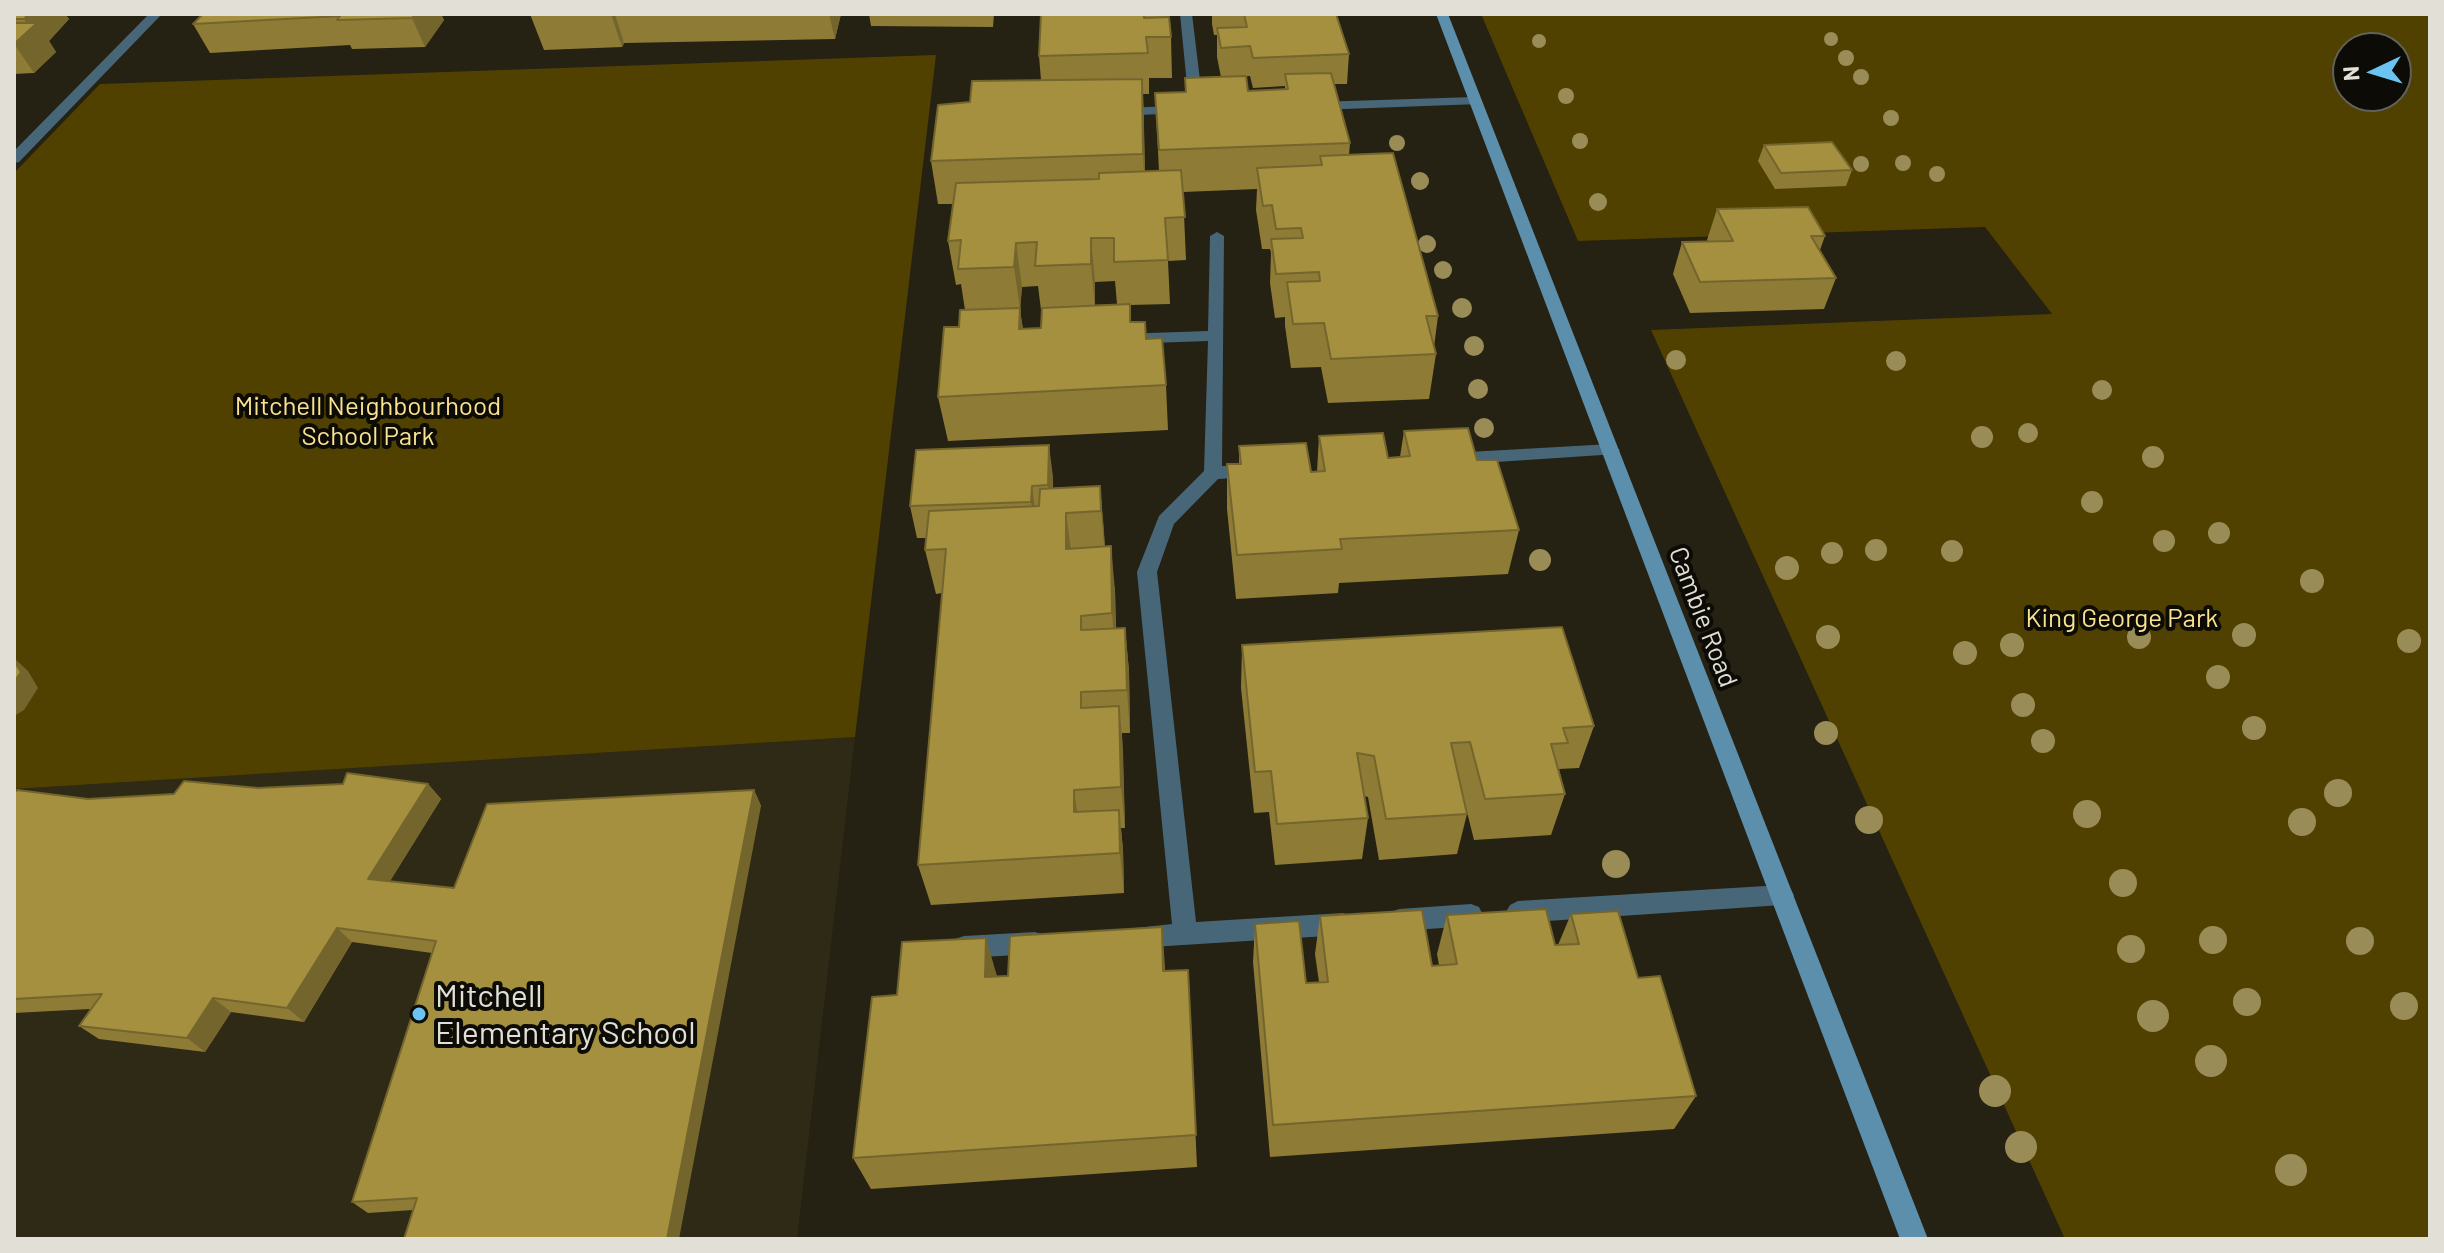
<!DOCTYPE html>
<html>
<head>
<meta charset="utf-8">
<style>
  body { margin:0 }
  #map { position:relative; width:2444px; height:1253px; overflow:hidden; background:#252113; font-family:Barlow,sans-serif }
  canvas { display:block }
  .frame { position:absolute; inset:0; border:16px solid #e1dfd6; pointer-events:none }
  .north { position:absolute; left:2332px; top:32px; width:80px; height:80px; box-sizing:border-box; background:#0c0b05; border:2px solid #616059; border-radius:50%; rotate:266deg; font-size:22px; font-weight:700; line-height:32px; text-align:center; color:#e1dfd6 }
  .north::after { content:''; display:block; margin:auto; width:28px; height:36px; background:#6ac3f1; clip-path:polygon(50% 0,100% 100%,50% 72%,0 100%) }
</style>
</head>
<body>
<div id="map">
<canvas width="2444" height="1253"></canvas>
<div class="frame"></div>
<div class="north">N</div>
</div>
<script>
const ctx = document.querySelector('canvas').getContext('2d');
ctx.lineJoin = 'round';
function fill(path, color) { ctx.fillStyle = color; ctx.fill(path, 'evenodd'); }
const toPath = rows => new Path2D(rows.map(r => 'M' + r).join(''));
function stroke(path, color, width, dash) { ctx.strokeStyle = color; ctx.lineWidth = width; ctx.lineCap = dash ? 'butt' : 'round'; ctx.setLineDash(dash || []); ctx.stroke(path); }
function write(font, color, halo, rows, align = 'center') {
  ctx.font = font + ' Barlow,sans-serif'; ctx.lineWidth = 8; ctx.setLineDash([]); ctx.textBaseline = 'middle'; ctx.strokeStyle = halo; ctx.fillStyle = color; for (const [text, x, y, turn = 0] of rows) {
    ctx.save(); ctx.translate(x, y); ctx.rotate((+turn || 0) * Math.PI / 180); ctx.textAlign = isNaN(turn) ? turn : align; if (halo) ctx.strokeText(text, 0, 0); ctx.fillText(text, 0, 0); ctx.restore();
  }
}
fill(toPath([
  [855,737,797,1239,14,1239,14,789]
]), '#2f2a16');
fill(toPath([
  [1481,14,2430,14,2430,1239,2065,1239,1651,330,2052,314,1985,227,1578,241],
  [2348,48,2396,48,2396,96,2348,96],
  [936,55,855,737,14,789,14,173,100,84]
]), '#504100');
fill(toPath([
  [1180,14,1192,14,1203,105,1196,109,1189,105,1180,14],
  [1475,97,1482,101,1480,104,1316,110,1309,106,1316,102,1475,97],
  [1180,106,1187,110,1185,113,1116,116,1109,112,1116,108,1180,106],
  [1217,232,1224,236,1222,466,1251,465,1260,471,1251,477,1218,479,1174,524,1157,572,1196,922,1343,913,1351,916,1355,924,1351,932,1343,935,1135,948,1127,945,1123,937,1127,929,1172,924,1137,572,1159,516,1204,471,1208,341,1121,344,1113,339,1121,334,1208,331,1210,236,1217,232],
  [1611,444,1620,450,1617,454,1451,465,1442,459,1451,453,1611,444],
  [1782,885,1790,888,1794,895,1790,902,1782,905,1518,923,1510,919,1506,912,1510,905,1518,901,1782,885],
  [1471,904,1479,907,1483,915,1479,923,1471,926,1399,931,1391,928,1387,920,1391,912,1399,909,1471,904],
  [1035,932,1044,935,1047,943,1044,951,1035,954,964,958,955,955,952,947,955,939,964,936,1035,932]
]), '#476779');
fill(toPath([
  [149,14,162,14,19,162,14,163,14,151,149,14]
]), '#476779');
fill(toPath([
  [1436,14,1448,14,1928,1239,1900,1239,1436,14]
]), '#5b8fac');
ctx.fillStyle = '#9a8c57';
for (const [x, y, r] of [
  [1831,39,7],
  [1539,41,7],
  [1846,58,8],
  [1861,77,8],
  [1566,96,8],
  [1891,118,8],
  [1580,141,8],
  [1397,143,8],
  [1903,163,8],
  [1861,164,8],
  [1937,174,8],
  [1420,181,9],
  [1598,202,9],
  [1427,244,9],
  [1443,270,9],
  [1462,308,10],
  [1474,346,10],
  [1676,360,10],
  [1896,361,10],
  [1478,389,10],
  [2102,390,10],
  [1484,428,10],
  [2028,433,10],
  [1982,437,11],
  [2153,457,11],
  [2092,502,11],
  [2219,533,11],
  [2164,541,11],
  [1876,550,11],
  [1952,551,11],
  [1832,553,11],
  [1540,560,11],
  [1787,568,12],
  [2312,581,12],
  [2244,635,12],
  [1828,637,12],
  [2139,637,12],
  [2409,641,12],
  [2012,645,12],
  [1965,653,12],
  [2218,677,12],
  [2023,705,12],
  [2254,728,12],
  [1826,733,12],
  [2043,741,12],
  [2338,793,14],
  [2087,814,14],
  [1869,820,14],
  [2302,822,14],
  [1616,864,14],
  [2123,883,14],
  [2213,940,14],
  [2360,941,14],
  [2131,949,14],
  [2247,1002,14],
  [2404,1006,14],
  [2153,1016,16],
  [2211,1061,16],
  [1995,1091,16],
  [2021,1147,16],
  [2291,1170,16]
]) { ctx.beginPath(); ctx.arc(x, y, r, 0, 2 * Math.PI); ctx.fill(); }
fill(toPath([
  [14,14,65,14,69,19,49,41,56,52,34,73,14,74],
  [203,14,441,14,444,20,425,47,352,49,350,45,210,53,193,24],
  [530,14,841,14,835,39,624,43,622,47,544,50],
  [869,14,994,14,993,27,871,26],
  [1144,14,1167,14,1171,37,1172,78,1149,78,1149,94,1143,94,1145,171,1159,171,1155,93,1185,92,1185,78,1221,77,1217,57,1217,35,1214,35,1212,24,1212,14,1336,14,1349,54,1347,84,1334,84,1350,143,1349,155,1438,316,1434,347,1436,354,1429,399,1328,403,1321,367,1291,368,1285,326,1285,317,1275,318,1270,283,1271,253,1270,249,1262,249,1256,210,1257,189,1183,192,1186,260,1168,261,1170,304,1130,305,1131,322,1146,339,1166,385,1168,430,948,441,938,397,959,327,965,310,961,284,956,285,948,241,953,204,938,204,931,161,970,102,1041,80,1039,56],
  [1250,76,1253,88,1285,86,1285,89,1248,91,1234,77],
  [1115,281,1117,304,1095,305,1095,282],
  [1038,286,1041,310,1042,310,1041,328,1023,329,1020,310,1022,287],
  [1764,145,1852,170,1846,186,1775,189,1758,161],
  [1717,209,1825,236,1820,250,1836,278,1824,309,1690,313,1673,274,1682,242,1708,242,1707,240],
  [1404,431,1477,460,1519,530,1508,574,1339,583,1338,593,1236,599,1227,509,1227,464,1239,464,1239,446,1311,472,1317,472,1319,436,1388,458,1400,457],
  [1053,477,1053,488,1100,486,1105,547,1115,590,1116,628,1125,628,1129,671,1130,733,1122,733,1125,828,1121,828,1123,850,1124,893,931,905,918,865,942,593,936,594,925,550,927,538,917,538,910,506],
  [1242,645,1594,726,1579,768,1559,769,1565,794,1551,835,1474,840,1460,784,1467,814,1457,854,1379,860,1368,797,1364,796,1368,818,1362,859,1275,865,1269,812,1254,813,1241,688],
  [428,784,441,799,390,881,454,888,754,790,761,806,413,1210,368,1213,352,1202,432,953,352,942,304,1022,231,1012,205,1052,99,1039,79,1026,90,1009,14,1013,14,793,88,799,258,788],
  [1571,914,1638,978,1696,1096,1674,1129,1270,1157,1253,962,1255,924,1306,983,1319,982,1315,954,1320,916,1432,966,1439,965,1437,954,1447,915,1555,945,1558,945],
  [1188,970,1197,1167,871,1189,853,1158,897,995,997,976]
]), '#8e7c36');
fill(toPath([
  [29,14,65,14,69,19,49,41,56,52,34,73,14,44,30,29,24,19],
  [415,14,441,14,444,20,425,47,412,18],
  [611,14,615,14,624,43,622,47],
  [829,14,841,14,835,39],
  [1142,79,1144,121,1145,197,1143,154],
  [1091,238,1095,282,1095,308,1091,264],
  [1016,243,1022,287,1020,310,1026,352,1019,329,1020,309,1014,267],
  [1049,445,1053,477,1052,517,1048,485],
  [1032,486,1036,517,1036,533,1031,502],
  [1100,486,1104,530,1105,556,1101,511],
  [1066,513,1072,557,1066,549],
  [1111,546,1115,590,1116,657,1112,613],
  [1125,628,1129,671,1130,733,1127,690],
  [14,658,28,671,38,688,24,710,14,716],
  [1119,706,1123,749,1125,828,1121,787],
  [428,784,441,799,382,894,368,879],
  [754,790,761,806,679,1239,667,1239],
  [1074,790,1080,831,1074,812],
  [1119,810,1123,850,1124,893,1120,853],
  [1162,927,1165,966,1165,1008,1163,971],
  [337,928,352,942,304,1022,287,1008],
  [986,938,997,976,995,1014,985,977],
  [213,998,231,1012,205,1052,187,1038]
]), '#74652c');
const building = toPath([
  [14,14,29,14,24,19,14,19,14,14],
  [203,14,415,14,412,18,337,20,340,16,193,24,203,14],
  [1041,14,1144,14,1144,18,1169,17,1171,37,1146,37,1148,53,1039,56,1041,14],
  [1244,14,1336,14,1349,54,1253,58,1250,46,1221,48,1217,28,1247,27,1244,14],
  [14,23,37,23,14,44,14,23],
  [1331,73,1350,143,1159,150,1155,93,1186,92,1185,78,1246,76,1248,91,1288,89,1285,74,1331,73],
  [1142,79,1143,154,931,161,938,105,970,102,972,81,1142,79],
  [1832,142,1852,170,1781,173,1764,145,1832,142],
  [1393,153,1438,316,1426,316,1436,354,1331,359,1324,323,1293,324,1287,282,1320,281,1319,272,1276,274,1271,239,1303,238,1301,228,1276,229,1272,205,1263,206,1257,168,1322,165,1320,156,1393,153],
  [1181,170,1185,217,1165,218,1168,260,1114,262,1114,238,1091,238,1091,264,1035,266,1037,242,1016,243,1014,267,958,269,961,240,948,241,956,183,1099,179,1099,173,1181,170],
  [1808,207,1825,236,1811,236,1836,278,1700,282,1682,242,1733,241,1717,209,1808,207],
  [1130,304,1130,322,1145,322,1146,339,1162,338,1166,385,938,397,944,327,959,327,960,310,1020,308,1019,329,1041,328,1042,308,1130,304],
  [1468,428,1477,460,1497,460,1519,530,1340,539,1342,549,1237,555,1227,464,1241,464,1239,446,1306,443,1311,472,1325,471,1319,436,1383,433,1388,458,1410,456,1404,431,1468,428],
  [1049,445,1048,485,1032,486,1031,502,910,506,916,450,1049,445],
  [1100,486,1101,511,1066,513,1066,549,1111,546,1112,613,1081,616,1081,630,1125,628,1127,690,1081,692,1081,708,1119,706,1121,787,1074,790,1074,812,1119,810,1120,853,918,865,946,549,925,550,929,511,1039,506,1040,489,1100,486],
  [1562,627,1594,726,1563,728,1568,743,1551,744,1565,794,1485,799,1470,742,1451,743,1467,814,1386,819,1374,756,1357,753,1368,818,1277,824,1271,771,1255,772,1242,645,1562,627],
  [14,661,21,672,14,682,14,661],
  [347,773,428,784,368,879,454,888,487,804,754,790,667,1239,404,1239,417,1198,352,1202,436,941,337,928,287,1008,213,998,187,1038,79,1026,102,994,14,999,14,793,17,790,88,799,174,794,184,781,258,788,343,784,347,773],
  [1546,909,1555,945,1579,944,1571,914,1618,911,1638,978,1660,976,1696,1096,1273,1125,1255,924,1299,921,1306,983,1328,982,1320,916,1422,910,1432,966,1457,964,1447,915,1546,909],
  [1162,927,1163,971,1188,970,1196,1135,853,1158,872,997,897,995,902,942,986,938,985,977,1008,976,1010,936,1162,927]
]);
fill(building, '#a5903f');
stroke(building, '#74652c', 2);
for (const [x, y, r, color] of [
  [419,1014,8,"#6ac3f1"]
]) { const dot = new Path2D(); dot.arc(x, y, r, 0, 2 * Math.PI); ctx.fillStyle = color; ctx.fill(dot); stroke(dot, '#0c0b05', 3); }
write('26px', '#fae38f', '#0c0b05', [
  ["Mitchell Neighbourhood",368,406],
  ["School Park",368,436],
  ["King George Park",2122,618]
]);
write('26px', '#e1dfd6', '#0c0b05', [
  ["Cambie Road",1703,617,69]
]);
write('32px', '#e1dfd6', '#0c0b05', [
  ["Mitchell",435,996],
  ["Elementary School",435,1033]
], 'left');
</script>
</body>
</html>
